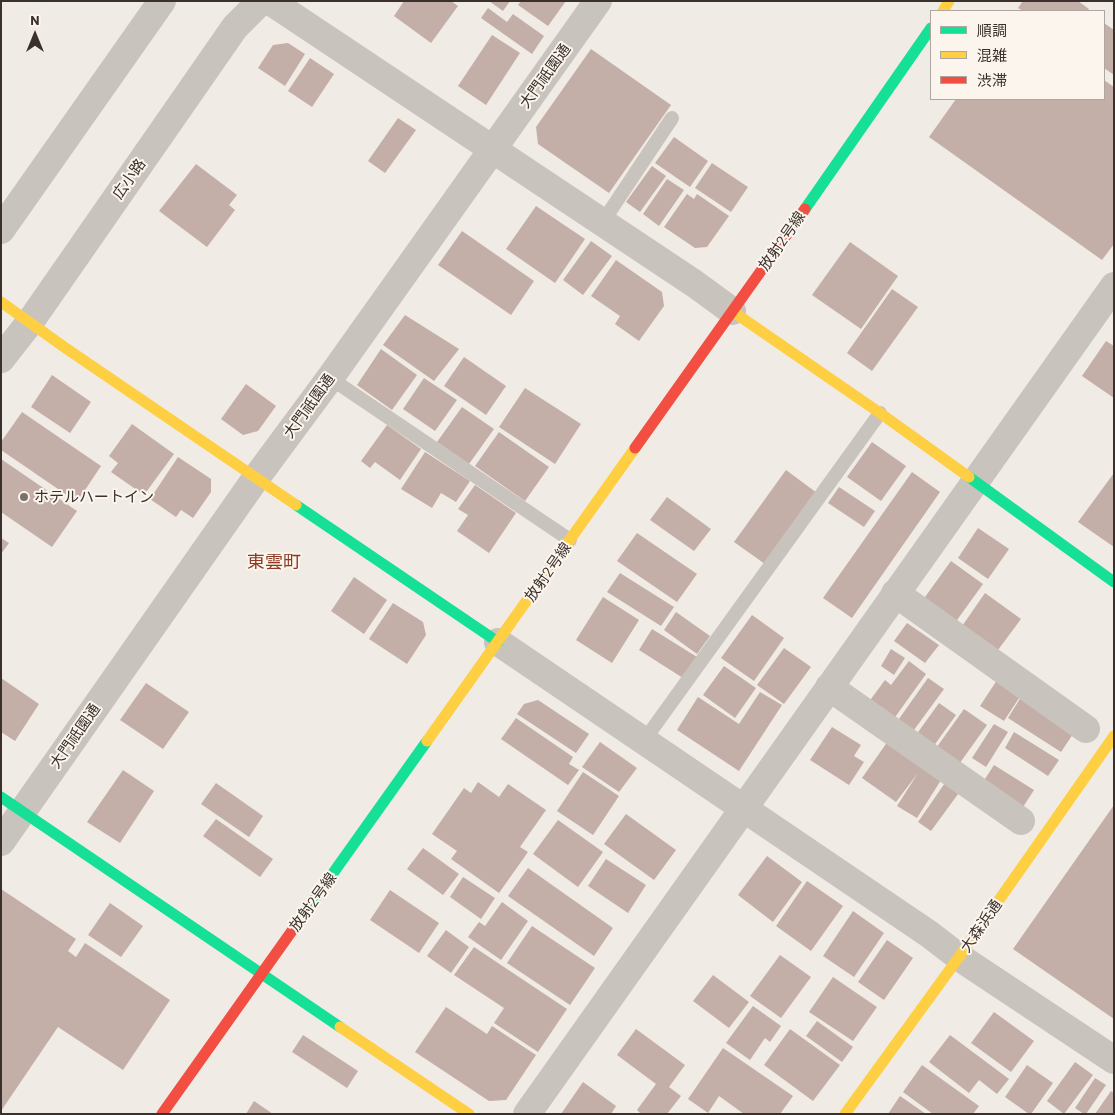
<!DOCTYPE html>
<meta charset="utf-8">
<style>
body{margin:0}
#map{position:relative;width:1115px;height:1115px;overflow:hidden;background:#f0ebe5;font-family:Barlow,"Noto Sans JP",sans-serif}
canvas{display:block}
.frame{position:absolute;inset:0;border:2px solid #3b302b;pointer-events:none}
.legend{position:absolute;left:930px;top:10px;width:175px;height:90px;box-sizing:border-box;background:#fbf5ee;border:1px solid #aea6a0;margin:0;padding:6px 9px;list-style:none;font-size:15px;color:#3b302b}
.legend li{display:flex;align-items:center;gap:10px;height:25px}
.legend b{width:25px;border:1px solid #aea6a0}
.north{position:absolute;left:10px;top:10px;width:50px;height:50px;-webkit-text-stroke:4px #fbf5ee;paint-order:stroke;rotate:0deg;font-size:14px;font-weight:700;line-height:20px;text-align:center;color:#3b302b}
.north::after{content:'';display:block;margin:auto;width:18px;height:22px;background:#3b302b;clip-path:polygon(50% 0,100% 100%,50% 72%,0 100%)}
</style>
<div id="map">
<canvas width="1115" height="1115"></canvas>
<div class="frame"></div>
<ul class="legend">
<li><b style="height:6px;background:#16e098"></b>順調</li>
<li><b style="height:6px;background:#ffcf43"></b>混雑</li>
<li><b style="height:6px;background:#f24e42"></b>渋滞</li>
</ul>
<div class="north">N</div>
</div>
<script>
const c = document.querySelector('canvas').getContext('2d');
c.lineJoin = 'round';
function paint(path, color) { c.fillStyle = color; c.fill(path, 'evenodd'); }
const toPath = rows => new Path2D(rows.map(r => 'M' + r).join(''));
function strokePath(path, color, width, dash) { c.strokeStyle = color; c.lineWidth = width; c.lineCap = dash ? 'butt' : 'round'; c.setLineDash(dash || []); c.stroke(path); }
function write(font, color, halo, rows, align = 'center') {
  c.font = font + ' Barlow,"Noto Sans JP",sans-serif'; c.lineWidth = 4; c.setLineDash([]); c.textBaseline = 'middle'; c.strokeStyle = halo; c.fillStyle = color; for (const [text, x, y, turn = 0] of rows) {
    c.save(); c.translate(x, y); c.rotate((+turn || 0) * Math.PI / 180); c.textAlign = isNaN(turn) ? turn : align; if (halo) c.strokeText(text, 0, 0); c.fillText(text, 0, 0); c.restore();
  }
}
paint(toPath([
 [404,1,451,1,458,6,431,43,394,16],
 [489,1,510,1,503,11],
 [521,1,566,1,548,26,518,5],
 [1023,1,1078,1,1089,9,1088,11,1023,11,1018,8],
 [488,8,507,22,513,14,544,36,532,54,481,18],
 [1104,23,1114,30,1114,75,1104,68],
 [492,35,520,53,486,105,458,86],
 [288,43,305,54,285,86,258,68,273,45],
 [591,49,671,105,609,193,538,144,536,127],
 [310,58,334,74,312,107,288,91],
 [1104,80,1114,87,1114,244,1102,260,929,137,956,99,1104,99],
 [398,118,416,130,385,173,368,161],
 [674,137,708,161,690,187,655,163],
 [712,163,748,187,731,212,695,188],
 [196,164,237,195,229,205,235,210,207,247,159,211],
 [652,166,666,176,640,212,626,202],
 [667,179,684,190,659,226,643,214],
 [687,194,694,199,697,194,729,216,707,247,695,248,664,227],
 [536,206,585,239,555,283,506,249],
 [462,231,534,281,511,315,438,265],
 [591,241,612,256,583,295,563,280],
 [850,242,898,276,861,329,812,295],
 [616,260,662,292,664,306,639,341,615,324,620,316,591,296],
 [892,289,918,307,872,371,847,353],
 [405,315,459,349,434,381,383,345],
 [1106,341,1114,346,1114,398,1082,376],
 [381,349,417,375,392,410,357,385],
 [464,357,506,386,486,415,444,386],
 [52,375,91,402,70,433,31,407],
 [424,378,457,400,435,431,403,409],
 [246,384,276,406,258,431,243,435,221,419],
 [525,388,581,424,555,464,499,427],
 [462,407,494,429,469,464,437,442],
 [22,412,101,466,77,502,1,450,1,442],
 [132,424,174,454,144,495,111,472,118,463,109,456],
 [387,425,421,449,400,480,375,462,370,468,361,461],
 [499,432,549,467,525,501,475,466],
 [872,442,906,466,881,501,847,477],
 [425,452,470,481,456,502,441,493,432,508,401,489],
 [178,457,211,479,211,492,193,518,181,510,176,517,150,499],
 [1,459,77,511,52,547,1,512],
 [786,470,817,493,765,564,734,542],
 [912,472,940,492,852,618,823,598],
 [1114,473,1114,547,1078,522],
 [475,485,516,513,489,553,457,531,468,515,458,509],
 [839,487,875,511,864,527,828,503],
 [667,497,711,529,694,551,650,520],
 [978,528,1009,549,988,579,958,558],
 [637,533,697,574,677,602,617,561],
 [1,538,9,543,1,554],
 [951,561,983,584,952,627,920,604],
 [620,573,674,607,661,626,607,592],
 [354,577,387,600,364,634,331,611],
 [985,593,1021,619,995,654,960,629],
 [603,597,639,620,612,663,576,640],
 [393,603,423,622,426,635,407,664,369,639],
 [676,612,710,636,697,654,664,630],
 [752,615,784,638,754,681,721,658],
 [907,623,939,645,925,663,894,641],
 [652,629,697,657,683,678,639,650],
 [784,648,811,667,784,704,757,685],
 [891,649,905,658,894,675,881,666],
 [909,661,926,674,893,720,868,703,885,680,891,685],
 [724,666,756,688,735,718,703,695],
 [999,677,1023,692,1004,721,980,706],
 [1,678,39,704,15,741,1,732],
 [928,678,944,689,911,734,896,723],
 [146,683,189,712,163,749,120,720],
 [760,692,782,705,739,771,677,730,698,697,739,724],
 [1021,697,1075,731,1061,752,1008,718],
 [538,700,589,734,576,753,517,714,524,704],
 [939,703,956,715,933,747,916,735],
 [964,709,987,725,957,767,934,751],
 [516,718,573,757,569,764,579,770,568,785,501,739],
 [994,724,1008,732,986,767,972,758],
 [832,727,861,745,854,756,864,762,849,785,810,760],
 [1014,732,1059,760,1048,776,1005,748],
 [888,741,943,777,917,818,897,806,918,773,896,802,862,778],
 [600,742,637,768,619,792,582,767],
 [994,765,1034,790,1023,807,983,782],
 [123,770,154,791,120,843,87,822],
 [583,772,619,796,593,835,557,811],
 [947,780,961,790,931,831,918,822],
 [478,782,499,797,508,784,546,810,520,847,528,852,499,893,451,859,457,851,432,834,464,788,471,793],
 [216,783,263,816,249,837,201,804],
 [1114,805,1114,1019,1013,949],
 [626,814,676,850,654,880,604,844],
 [216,819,273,859,260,877,203,836],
 [558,820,603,852,578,887,533,854],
 [423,848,459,874,443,895,407,869],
 [767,856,802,882,773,922,738,895],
 [606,859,646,885,628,913,588,886],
 [528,868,613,928,594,956,508,896],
 [463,877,495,898,481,919,450,897],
 [807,881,843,906,811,951,776,926],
 [1,889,76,939,68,951,76,957,85,943,170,1000,123,1070,58,1027,1,1111],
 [390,890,439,923,419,953,370,920],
 [502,902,528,921,501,960,468,937,479,922,485,926],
 [110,903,143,926,121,957,88,935],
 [853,911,884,933,854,977,823,956],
 [532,926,595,968,570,1005,507,963],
 [446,930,469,947,451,973,427,956],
 [887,940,913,958,884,1000,858,982],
 [474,947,567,1009,538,1052,494,1023,504,1008,454,975],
 [780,955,811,977,781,1018,750,996],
 [713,975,749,1002,729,1028,693,1001],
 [833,977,877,1007,853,1041,809,1012],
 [753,1006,781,1026,770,1042,765,1038,750,1060,726,1043],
 [446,1007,487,1034,492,1026,536,1055,506,1100,489,1101,415,1052],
 [994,1012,1034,1041,1011,1072,971,1043],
 [817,1021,853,1047,842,1062,806,1036],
 [636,1029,685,1065,669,1087,681,1096,667,1114,641,1114,637,1110,656,1084,617,1055],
 [790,1029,840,1065,813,1101,764,1065],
 [303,1035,358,1071,347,1088,292,1052],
 [950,1035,1009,1079,997,1094,979,1080,969,1093,929,1062],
 [723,1048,793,1096,780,1114,744,1114,719,1096,708,1113,688,1099],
 [1075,1062,1093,1075,1064,1114,1047,1101],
 [922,1065,979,1106,973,1114,933,1114,903,1092],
 [1027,1065,1053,1083,1031,1114,1029,1114,1005,1097],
 [1095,1078,1106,1085,1086,1114,1084,1114,1075,1108],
 [583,1082,616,1106,611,1114,561,1114],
 [1111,1091,1114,1093,1114,1114,1095,1114],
 [900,1096,926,1114,888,1114],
 [254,1101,273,1114,246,1114]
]), '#c3afa7');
strokePath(toPath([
 [602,223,672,118],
 [330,378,570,540],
 [643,742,880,413]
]), '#c9c3be', 14);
strokePath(toPath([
 [270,1,695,284,732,311],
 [1,230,162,1],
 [1,359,30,322,235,27,261,1],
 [895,593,1086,729],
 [498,642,929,934,959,957,1114,1060],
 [829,687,1021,821],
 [1,842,256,478,330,378,598,1],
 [527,1114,1114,286]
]), '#c9c3be', 28);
strokePath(toPath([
 [805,209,931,28],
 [969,477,1114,582],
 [296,505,498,642],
 [1,797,340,1027],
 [294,928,427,741]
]), '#16e098', 11);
strokePath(toPath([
 [943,11,949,1],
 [1,302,67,349,296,505],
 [732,311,880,413,969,477],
 [427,741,635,448],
 [340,1027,469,1114],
 [845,1114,959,957,1114,736]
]), '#ffcf43', 11);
strokePath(toPath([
 [635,448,805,209],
 [162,1114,294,928]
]), '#f24e42', 11);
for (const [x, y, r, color] of [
 [24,497,5,"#7a716c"]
]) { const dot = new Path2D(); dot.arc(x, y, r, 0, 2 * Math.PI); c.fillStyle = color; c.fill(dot); strokePath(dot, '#fbf5ee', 2); }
write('15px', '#3b302b', '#fbf5ee', [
 ["大門祇園通",545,76,-54],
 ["広小路",129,179,-55],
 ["放射2号線",782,241,-55],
 ["大門祇園通",309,406,-54],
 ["放射2号線",548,572,-55],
 ["大門祇園通",75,736,-55],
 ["放射2号線",313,902,-54],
 ["大森浜通",981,926,-55]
]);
write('15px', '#3b302b', '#fbf5ee', [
 ["ホテルハートイン",34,497]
], 'left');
write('18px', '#8c3b22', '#fbf5ee', [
 ["東雲町",274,562]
]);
</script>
